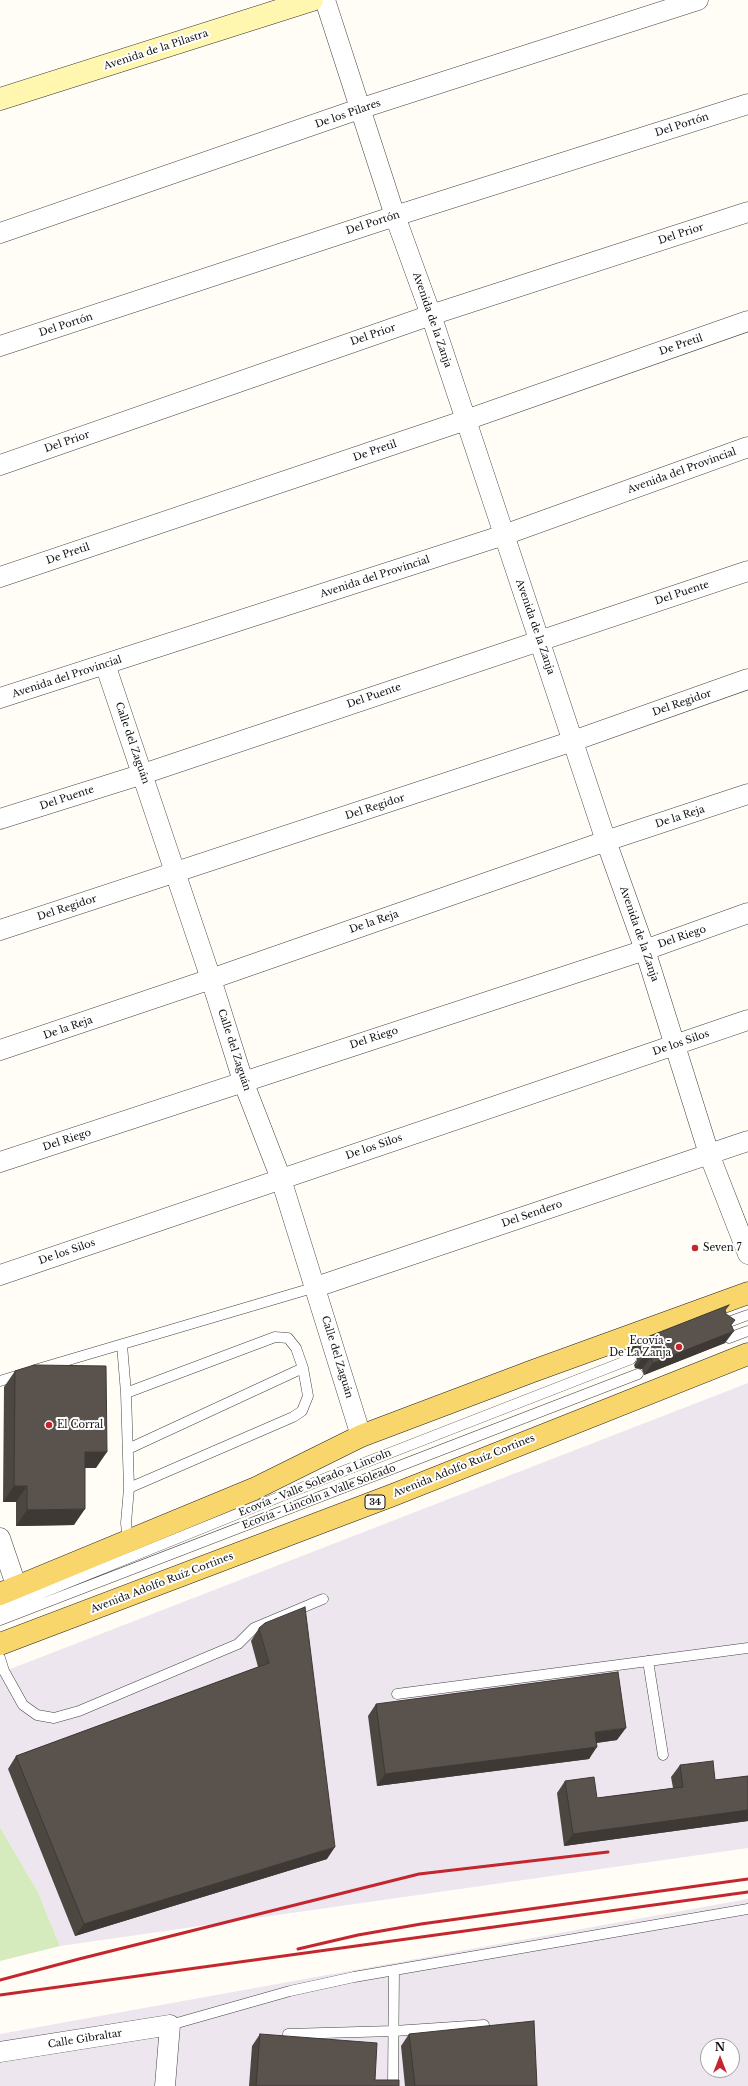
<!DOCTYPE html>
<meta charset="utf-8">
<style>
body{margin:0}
#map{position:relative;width:748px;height:2086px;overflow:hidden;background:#fffdf5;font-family:"Libre Baskerville",serif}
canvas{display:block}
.north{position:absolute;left:700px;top:2038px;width:40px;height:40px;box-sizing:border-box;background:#fff;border:1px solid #a0a0a0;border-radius:50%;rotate:0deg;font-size:11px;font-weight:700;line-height:16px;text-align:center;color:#111}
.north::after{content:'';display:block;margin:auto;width:14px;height:18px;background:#c4262e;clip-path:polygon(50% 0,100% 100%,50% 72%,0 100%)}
</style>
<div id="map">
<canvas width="748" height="2086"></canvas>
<div class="north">N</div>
</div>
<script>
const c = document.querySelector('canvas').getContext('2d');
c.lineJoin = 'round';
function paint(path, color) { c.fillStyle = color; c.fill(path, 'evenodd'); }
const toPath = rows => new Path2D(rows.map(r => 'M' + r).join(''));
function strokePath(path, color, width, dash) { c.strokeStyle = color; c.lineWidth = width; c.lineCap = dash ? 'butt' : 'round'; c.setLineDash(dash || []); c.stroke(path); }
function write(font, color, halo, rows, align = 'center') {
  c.font = font + ' "Libre Baskerville",serif'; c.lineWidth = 4; c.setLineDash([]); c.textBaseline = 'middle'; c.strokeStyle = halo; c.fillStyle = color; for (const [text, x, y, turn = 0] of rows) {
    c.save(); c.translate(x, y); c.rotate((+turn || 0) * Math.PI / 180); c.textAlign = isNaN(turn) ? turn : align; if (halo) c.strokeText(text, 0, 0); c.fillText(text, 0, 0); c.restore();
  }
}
paint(toPath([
 [748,1383,748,1848,60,1946,38,1892,0,1827,0,1673],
 [748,1899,748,2086,0,2086,0,2034],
 [708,2046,732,2046,732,2070,708,2070]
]), '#eee6ef');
paint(toPath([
 [0,1827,38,1892,60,1946,0,1961]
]), '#d5ebbd');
const lane = toPath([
 [723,1324,748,1315],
 [729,1338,748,1331],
 [122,1345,126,1393,129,1488,126,1523,128,1542],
 [38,1369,316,1287],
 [0,1381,23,1374],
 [126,1393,275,1337,288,1338,296,1348,303,1368,308,1396,302,1411,293,1417,129,1488],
 [128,1449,303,1368],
 [0,1610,341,1472,631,1359],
 [0,1620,638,1374],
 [0,1658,4,1671,23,1705,37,1715,54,1718,79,1711,238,1644,254,1628,323,1599],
 [648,1661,663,1755],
 [397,1694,748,1648],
 [170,2025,290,1991,354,1977,748,1909],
 [288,2034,394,2031,484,2025],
 [393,2086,394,1970]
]);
const street = toPath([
 [325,0,395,216,431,315,606,841,645,950,709,1154,748,1254],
 [0,233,359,109,698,0],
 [0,346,395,216,748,104],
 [0,465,431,315,748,212],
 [0,577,466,420,748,321],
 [105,664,211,979,243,1081,281,1179,361,1436],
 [0,698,504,535,748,447],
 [0,819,143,774,748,571],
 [0,930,573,741,748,679],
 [0,1050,211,979,606,841,748,794],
 [0,1162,645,950,748,913],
 [0,1275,748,1020],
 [316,1287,748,1141],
 [0,1538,17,1588],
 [0,2052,170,2025,165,2086]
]);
const secondary = toPath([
 [0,99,312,0]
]);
const primary = toPath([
 [0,1594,254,1489,361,1436,533,1371,748,1293],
 [0,1644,393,1495,748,1354]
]);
strokePath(lane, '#444', 11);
strokePath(street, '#444', 21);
strokePath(secondary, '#333', 23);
strokePath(primary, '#222', 23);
strokePath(lane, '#fff', 10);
strokePath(street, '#fff', 20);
strokePath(secondary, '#fff6b0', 22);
strokePath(primary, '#f9d66b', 22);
strokePath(toPath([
 [298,1949,358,1935,421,1924,748,1879],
 [0,1980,79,1959,419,1874,608,1852],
 [0,1995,748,1892]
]), '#c4262e', 3);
paint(toPath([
 [725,1310,726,1314,731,1325,725,1343,644,1375,642,1369,635,1368,634,1365,637,1360,637,1356,632,1353,628,1353,637,1341],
 [15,1371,96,1468,85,1468,74,1525,16,1526,16,1502,3,1502,4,1387],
 [259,1628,327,1859,75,1936,8,1769,16,1756,258,1667,251,1641],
 [376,1704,617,1740,597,1743,589,1759,377,1786,368,1716],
 [680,1765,715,1780,748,1776,748,1821,564,1846,557,1793,565,1781,597,1798,673,1788,671,1777],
 [260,2034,375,2080,399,2086,249,2086,252,2046],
 [409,2034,537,2086,405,2086,401,2046]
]), '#4d4742');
paint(toPath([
 [734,1331,725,1343,644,1375,653,1363],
 [637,1341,641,1341,632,1353,628,1353],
 [644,1356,651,1357,642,1369,635,1368],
 [85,1452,107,1452,96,1468,74,1468],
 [14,1486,27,1486,16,1502,3,1502],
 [85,1509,74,1525,16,1526,27,1510],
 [626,1728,617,1740,587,1744,595,1732],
 [597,1747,589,1759,377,1786,385,1774],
 [748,1810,748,1821,564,1846,573,1834],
 [335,1847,327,1859,75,1936,84,1924]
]), '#3f3936');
const building = toPath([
 [729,1305,725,1310,726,1314,735,1320,731,1325,734,1331,653,1363,651,1357,644,1356,642,1353,646,1348,645,1344,641,1341,637,1341,729,1305],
 [34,1365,106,1366,107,1452,85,1452,85,1509,27,1510,27,1486,14,1486,15,1371,34,1365],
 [305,1607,335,1847,84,1924,16,1756,269,1663,259,1628,265,1623,305,1607],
 [618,1672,626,1728,595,1732,597,1747,385,1774,376,1704,618,1672],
 [713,1761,715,1780,748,1776,748,1810,573,1834,565,1781,594,1777,597,1798,683,1787,680,1765,713,1761],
 [534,2021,537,2086,415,2086,409,2034,534,2021],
 [260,2034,377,2043,375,2080,399,2080,399,2086,256,2086,260,2034]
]);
paint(building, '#5a524d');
strokePath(building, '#3f3936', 1);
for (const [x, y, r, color] of [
 [695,1248,4,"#c4262e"],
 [679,1347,4,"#c4262e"],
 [49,1425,4,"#c4262e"]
]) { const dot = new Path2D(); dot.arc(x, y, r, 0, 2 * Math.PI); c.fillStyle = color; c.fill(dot); strokePath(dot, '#fff', 1.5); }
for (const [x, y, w] of [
 [375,1502,20]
]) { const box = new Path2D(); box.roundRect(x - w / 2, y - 7, w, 14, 3); c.fillStyle = '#fff'; c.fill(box); strokePath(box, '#111', 1); }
write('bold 9px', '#111', null, [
 ["34",375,1502]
]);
write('10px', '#111', '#fff', [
 ["Avenida de la Pilastra",156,50,-18],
 ["De los Pilares",348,114,-19],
 ["Del Portón",682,125,-18],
 ["Del Portón",373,223,-18],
 ["Del Prior",681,234,-18],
 ["Avenida de la Zanja",432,320,71],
 ["Del Portón",66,325,-18],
 ["Del Prior",373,335,-19],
 ["De Pretil",681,345,-19],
 ["Del Prior",67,442,-19],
 ["De Pretil",375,451,-19],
 ["Avenida del Provincial",682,471,-20],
 ["De Pretil",68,554,-19],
 ["Avenida del Provincial",375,577,-18],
 ["Del Puente",682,593,-18],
 ["Avenida de la Zanja",535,627,71],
 ["Avenida del Provincial",67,677,-18],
 ["Del Puente",374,696,-19],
 ["Del Regidor",682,703,-19],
 ["Calle del Zaguán",132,743,71],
 ["Del Puente",67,798,-18],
 ["Del Regidor",375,807,-18],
 ["De la Reja",680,817,-18],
 ["Del Regidor",67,908,-18],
 ["De la Reja",374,922,-19],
 ["Avenida de la Zanja",639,934,71],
 ["Del Riego",682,937,-19],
 ["De la Reja",68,1028,-19],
 ["Del Riego",374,1038,-18],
 ["De los Silos",681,1043,-19],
 ["Calle del Zaguán",234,1050,72],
 ["Del Riego",67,1140,-18],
 ["De los Silos",374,1147,-19],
 ["Del Sendero",532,1214,-19],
 ["De los Silos",67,1252,-19],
 ["Calle del Zaguán",337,1357,73],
 ["Avenida Adolfo Ruíz Cortines",464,1466,-22],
 ["Ecovía - Valle Soleado a Lincoln",315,1483,-22],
 ["Ecovía - Lincoln a Valle Soleado",319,1497,-21],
 ["Avenida Adolfo Ruíz Cortines",162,1583,-21],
 ["Calle Gibraltar",85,2039,-9]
]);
write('10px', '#111', '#fff', [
 ["Seven 7",703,1248],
 ["Ecovía -",671,1341,"right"],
 ["De La Zanja",671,1353,"right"],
 ["El Corral",57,1425]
], 'left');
</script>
